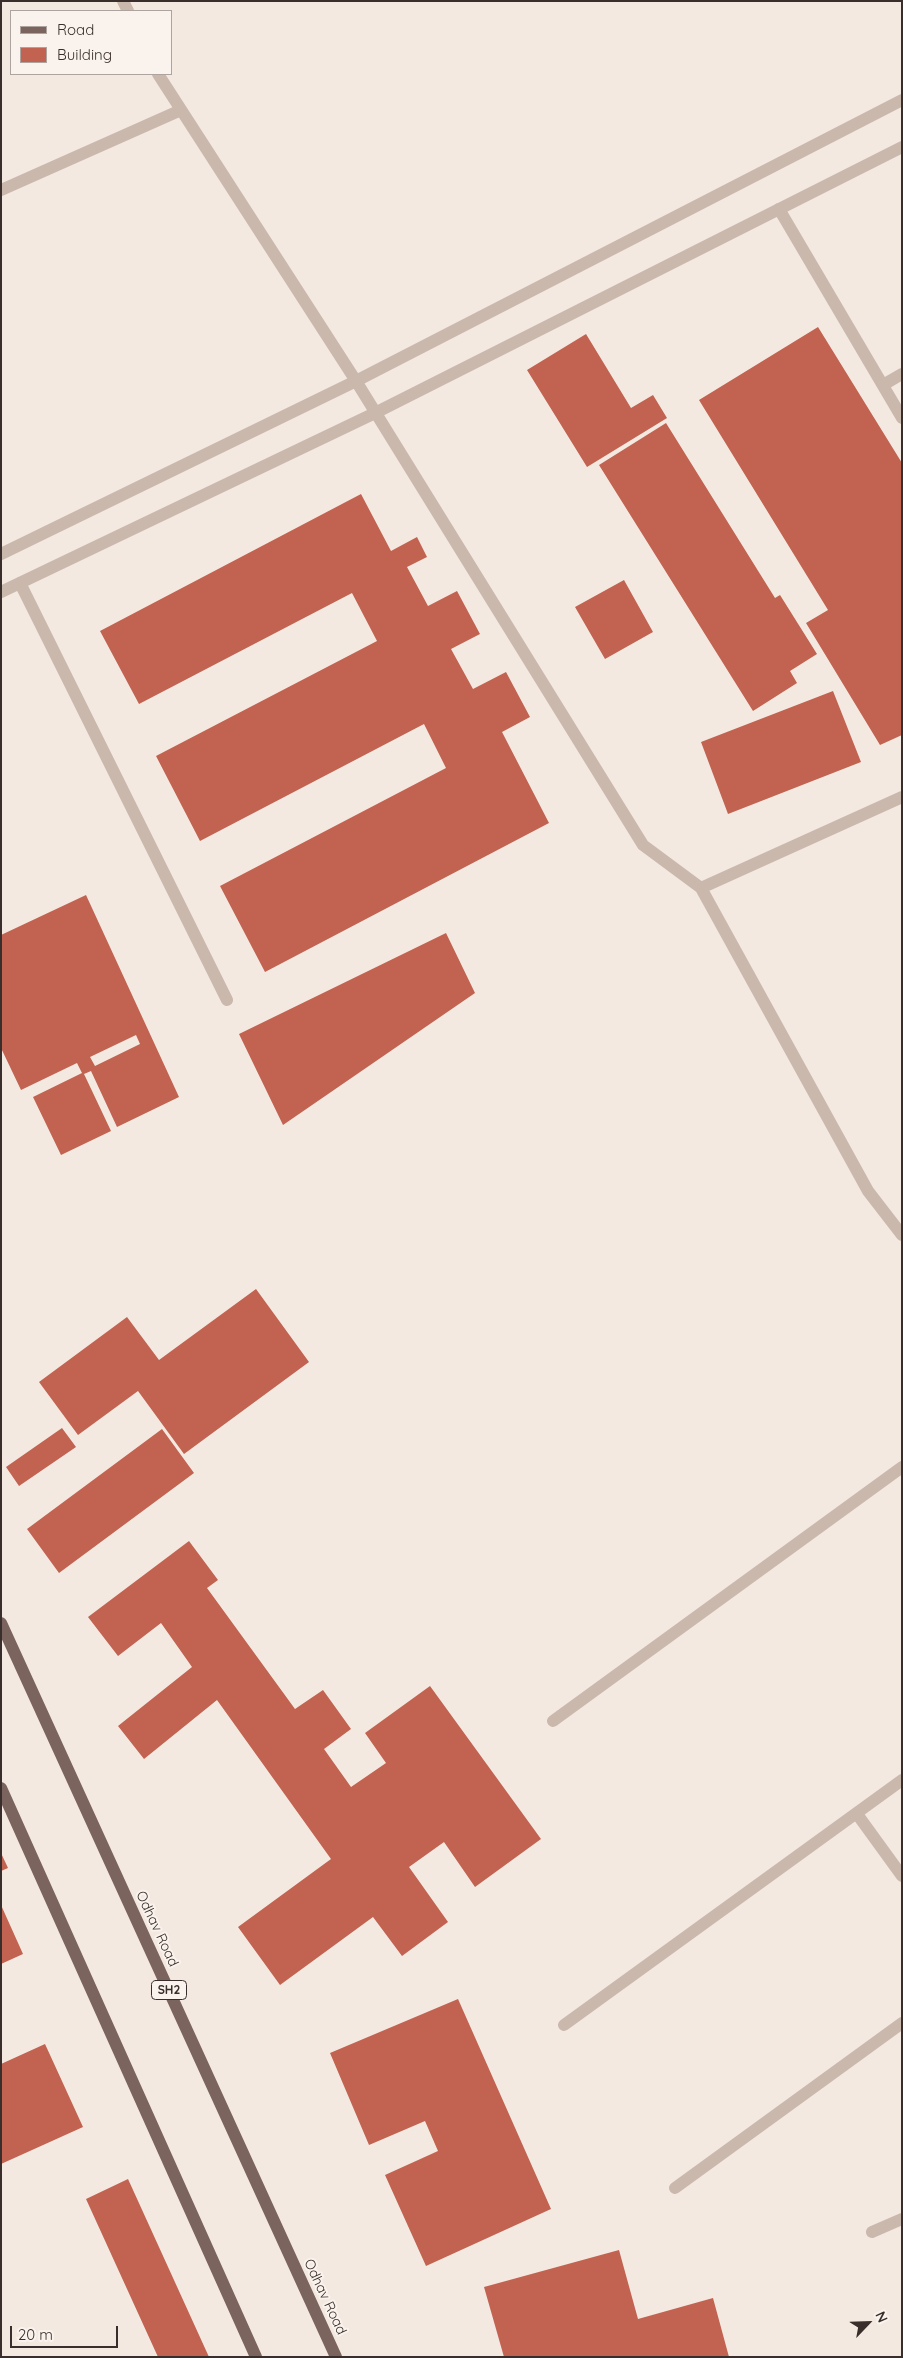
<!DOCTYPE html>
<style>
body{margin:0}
#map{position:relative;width:903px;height:2358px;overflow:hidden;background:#f3e9e1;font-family:Quicksand,sans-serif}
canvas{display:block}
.frame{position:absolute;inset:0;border:2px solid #392e2b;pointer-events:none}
.legend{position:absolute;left:10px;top:10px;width:162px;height:65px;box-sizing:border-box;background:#faf3ed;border:1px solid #ada49f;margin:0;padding:6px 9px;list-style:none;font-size:15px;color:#392e2b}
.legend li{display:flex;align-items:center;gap:10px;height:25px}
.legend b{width:25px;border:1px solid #ada49f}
.north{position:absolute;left:843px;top:2298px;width:50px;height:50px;-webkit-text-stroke:4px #faf3ed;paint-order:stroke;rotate:66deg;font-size:14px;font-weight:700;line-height:20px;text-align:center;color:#392e2b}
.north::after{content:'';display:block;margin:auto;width:18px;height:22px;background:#392e2b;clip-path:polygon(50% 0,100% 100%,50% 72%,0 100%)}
.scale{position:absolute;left:10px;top:2326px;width:108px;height:22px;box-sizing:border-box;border:2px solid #392e2b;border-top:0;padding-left:6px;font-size:15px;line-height:18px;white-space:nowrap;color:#392e2b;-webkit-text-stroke:4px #faf3ed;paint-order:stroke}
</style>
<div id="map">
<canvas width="903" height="2358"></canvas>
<div class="frame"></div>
<ul class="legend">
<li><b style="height:6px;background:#7b645d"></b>Road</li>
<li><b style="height:14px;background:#c26250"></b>Building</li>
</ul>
<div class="north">N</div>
<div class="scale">20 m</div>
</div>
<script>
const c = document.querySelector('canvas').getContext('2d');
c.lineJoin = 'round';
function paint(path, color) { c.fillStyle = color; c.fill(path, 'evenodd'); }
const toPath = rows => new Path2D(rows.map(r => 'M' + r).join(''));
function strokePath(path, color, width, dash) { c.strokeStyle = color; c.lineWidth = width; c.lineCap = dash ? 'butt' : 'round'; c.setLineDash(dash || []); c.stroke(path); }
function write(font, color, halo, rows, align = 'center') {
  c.font = font + ' Quicksand,sans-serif'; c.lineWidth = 4; c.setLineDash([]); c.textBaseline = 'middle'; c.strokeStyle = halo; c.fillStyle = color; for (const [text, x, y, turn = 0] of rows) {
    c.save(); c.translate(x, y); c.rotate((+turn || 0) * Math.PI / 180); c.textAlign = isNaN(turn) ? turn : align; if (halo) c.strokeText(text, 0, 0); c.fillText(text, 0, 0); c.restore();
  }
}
paint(toPath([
 [818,327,902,463,902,735,880,745,806,623,828,610,699,400],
 [586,334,631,408,653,395,667,418,587,467,527,370],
 [666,423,775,598,780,595,817,654,790,671,797,683,753,711,599,465],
 [361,494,391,551,417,537,427,557,407,567,428,606,457,591,480,634,451,649,473,689,506,672,530,717,502,732,549,823,265,972,220,886,446,768,424,724,200,841,156,756,377,641,352,593,139,704,100,631],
 [624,580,653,632,605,659,575,607],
 [833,691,861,762,728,814,701,742],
 [86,895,179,1097,117,1127,91,1071,84,1074,111,1131,61,1155,33,1097,82,1073,77,1063,21,1090,1,1048,1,935],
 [136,1035,140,1044,95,1066,90,1057],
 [446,933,475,993,283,1125,239,1034],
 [256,1289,309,1362,184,1454,138,1391,78,1435,39,1382,127,1317,159,1360],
 [62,1428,76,1447,19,1486,6,1467],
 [162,1429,194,1473,59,1573,27,1529],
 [189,1541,218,1580,207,1588,295,1709,323,1690,351,1729,324,1749,351,1787,386,1763,365,1733,430,1686,541,1839,475,1887,444,1842,409,1867,448,1922,402,1956,373,1917,280,1985,238,1927,331,1859,217,1700,144,1759,118,1726,192,1667,161,1623,118,1656,88,1617],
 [1,1853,8,1868,1,1871],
 [1,1905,23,1954,1,1964],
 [458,1999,551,2209,426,2266,385,2175,438,2151,425,2121,369,2145,330,2053],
 [45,2044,83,2127,1,2164,1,2064],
 [128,2179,209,2357,158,2357,86,2199],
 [619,2250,638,2319,713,2298,729,2357,504,2357,484,2287]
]), '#c26250');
strokePath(toPath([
 [779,209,902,418],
 [883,385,902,374],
 [20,583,227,1000],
 [553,1721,902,1467],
 [857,1814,902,1876],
 [564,2025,902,1780],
 [675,2188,902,2023],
 [872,2232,902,2219]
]), '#cbb8ad', 12);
strokePath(toPath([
 [123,1,128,11],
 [158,74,356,381,643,845,701,888,868,1191,902,1235],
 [1,190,181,110],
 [701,888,902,797]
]), '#cbb8ad', 12);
strokePath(toPath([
 [1,554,356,381,902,100],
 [1,592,375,413,902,147]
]), '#cbb8ad', 12);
strokePath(toPath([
 [1,1623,336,2357],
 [1,1788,256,2357]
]), '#7b645d', 12);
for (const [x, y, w] of [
 [169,1990,35]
]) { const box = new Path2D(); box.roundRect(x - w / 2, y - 9.5, w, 19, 4); c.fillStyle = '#faf3ed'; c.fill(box); strokePath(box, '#392e2b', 1); }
write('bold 12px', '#392e2b', null, [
 ["SH2",169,1990]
]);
write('14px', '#392e2b', '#faf3ed', [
 ["Odhav Road",157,1929,65],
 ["Odhav Road",325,2297,65]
]);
</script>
